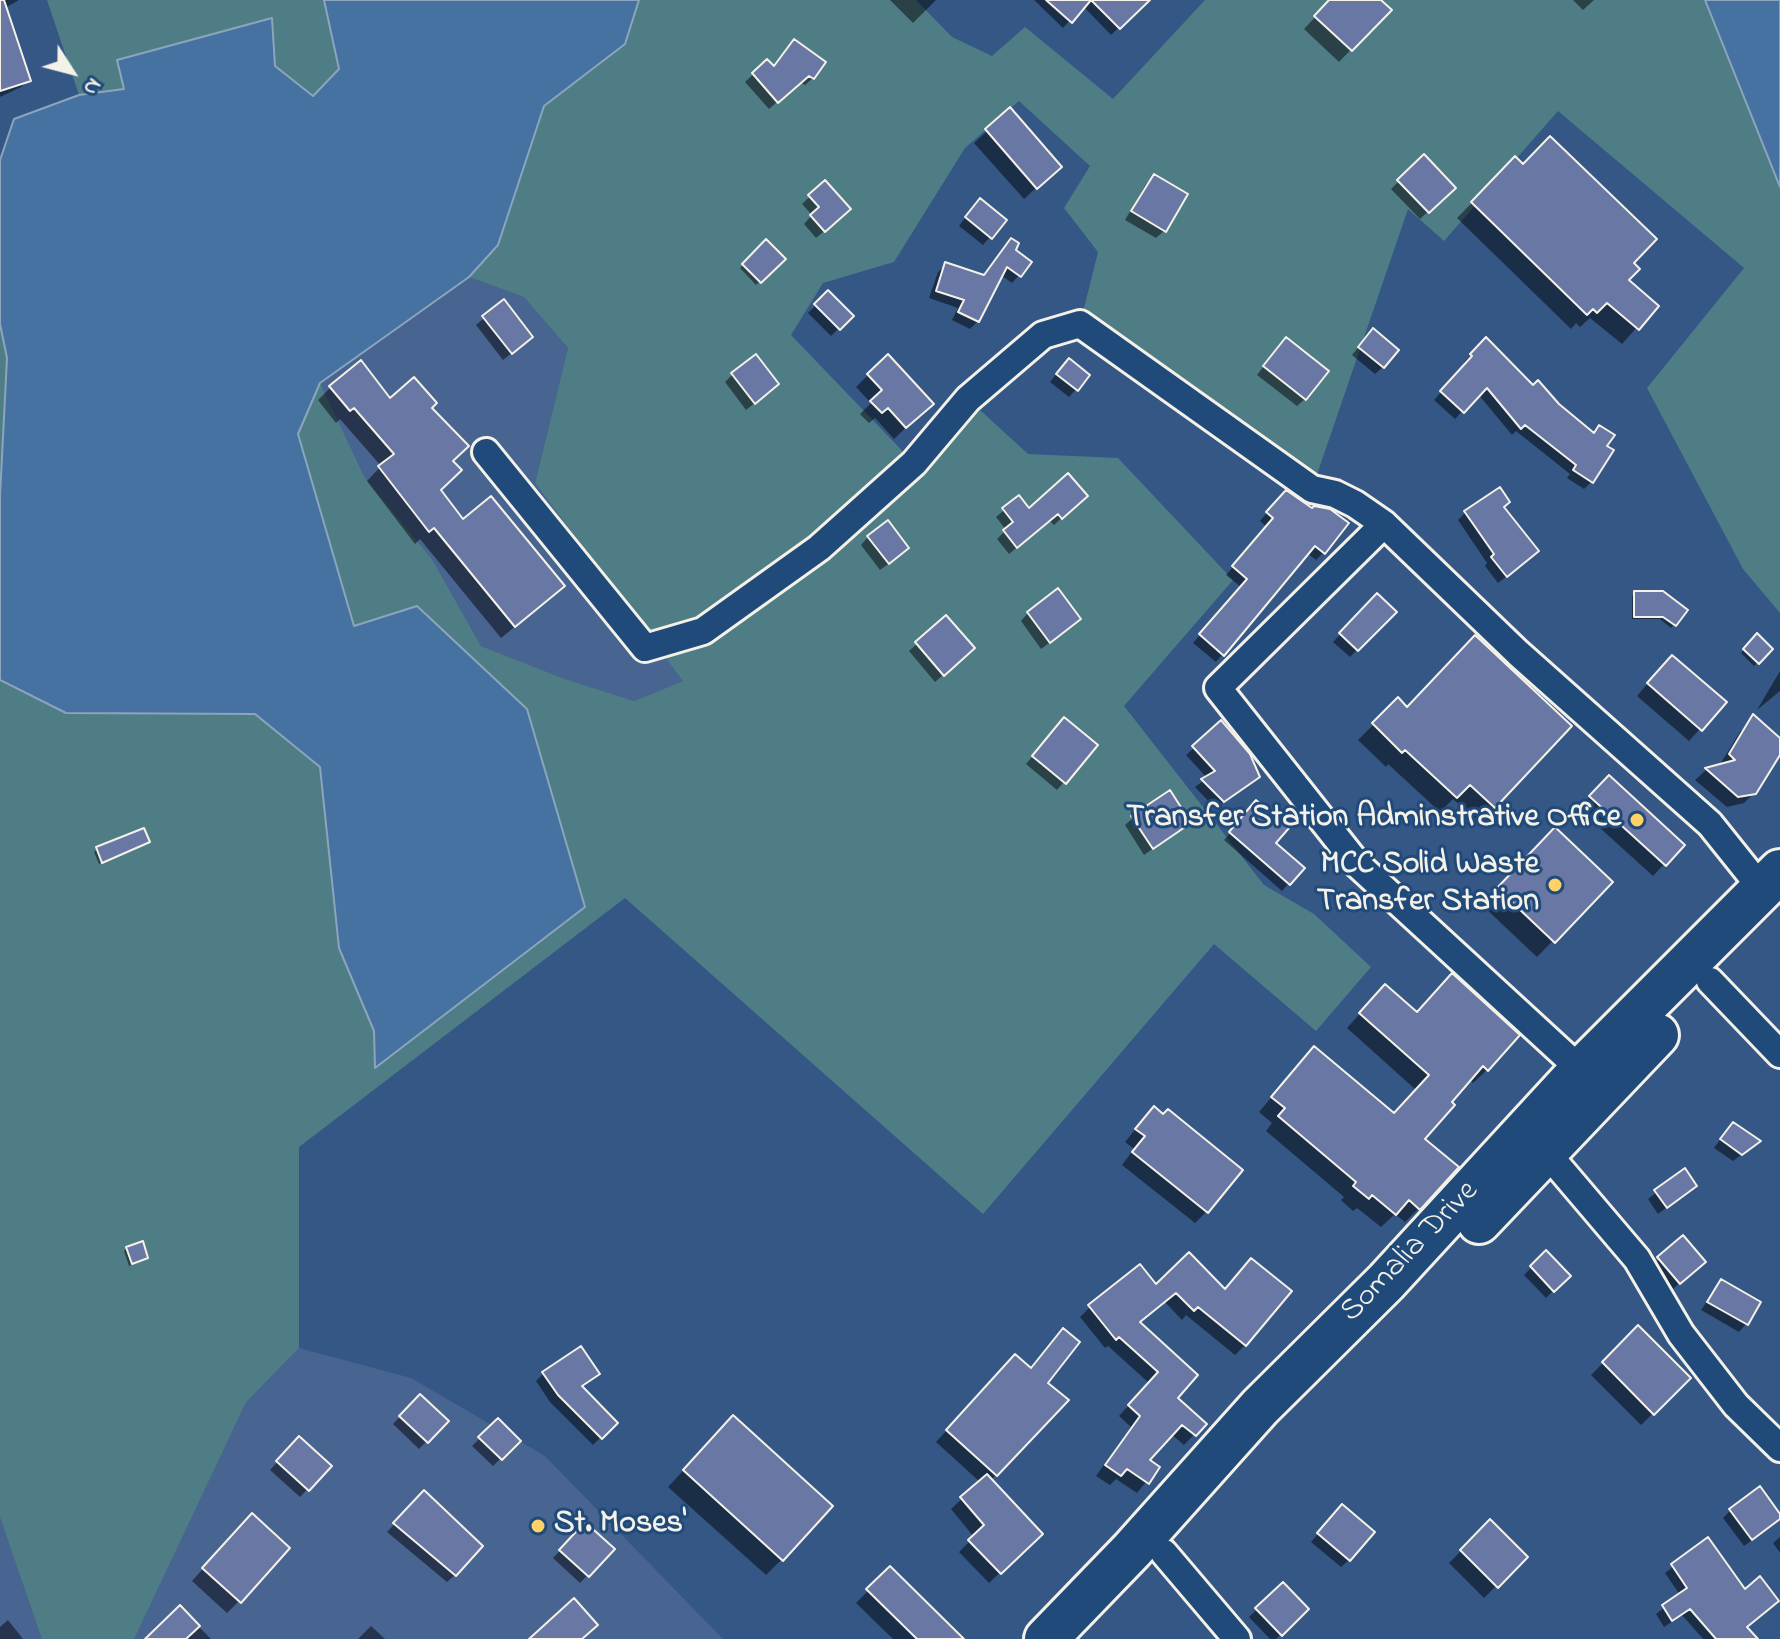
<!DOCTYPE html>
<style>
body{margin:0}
#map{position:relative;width:1780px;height:1639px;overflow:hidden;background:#345786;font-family:"Indie Flower",sans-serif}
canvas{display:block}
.north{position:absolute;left:32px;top:32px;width:80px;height:80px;-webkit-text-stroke:6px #1f4a7a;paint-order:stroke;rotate:126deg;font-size:22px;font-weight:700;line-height:32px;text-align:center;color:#f4f1e8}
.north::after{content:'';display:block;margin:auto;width:28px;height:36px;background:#f4f1e8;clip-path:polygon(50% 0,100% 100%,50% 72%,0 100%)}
</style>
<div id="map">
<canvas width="1780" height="1639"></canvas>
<div class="north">N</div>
</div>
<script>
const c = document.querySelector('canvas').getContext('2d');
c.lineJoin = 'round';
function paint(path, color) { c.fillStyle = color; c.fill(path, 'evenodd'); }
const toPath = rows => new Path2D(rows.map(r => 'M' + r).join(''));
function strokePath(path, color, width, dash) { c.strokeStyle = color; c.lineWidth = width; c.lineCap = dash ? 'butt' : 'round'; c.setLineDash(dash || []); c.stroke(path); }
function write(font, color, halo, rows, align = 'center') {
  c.font = font + ' "Indie Flower",sans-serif'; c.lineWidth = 6; c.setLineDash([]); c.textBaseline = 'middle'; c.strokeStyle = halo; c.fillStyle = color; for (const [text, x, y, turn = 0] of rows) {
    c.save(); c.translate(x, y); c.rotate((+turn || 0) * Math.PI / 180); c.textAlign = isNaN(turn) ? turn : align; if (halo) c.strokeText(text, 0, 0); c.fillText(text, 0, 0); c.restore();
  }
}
paint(toPath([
 [469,277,524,297,568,348,535,483,684,681,634,701,565,679,481,646,432,559,365,478,320,383],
 [0,1256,246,1401,299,1348,411,1378,545,1456,723,1639,0,1639]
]), '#486491');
paint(toPath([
 [47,0,324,0,339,69,313,97,275,66,272,19,117,60,124,89,79,95],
 [639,0,916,0,952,37,992,56,1025,27,1113,99,1205,0,1705,0,1780,187,1780,613,1743,569,1647,388,1744,268,1558,111,1444,241,1408,209,1312,489,1080,324,1098,252,1064,208,1090,166,1019,101,965,148,894,262,823,283,791,335,914,463,968,399,1028,454,1118,458,1233,580,1124,706,1264,885,1314,914,1371,967,1316,1031,1214,944,983,1214,625,898,299,1147,299,1348,246,1402,134,1639,42,1639,0,1517,0,680,66,713,255,714,320,767,339,948,374,1031,585,907,354,627,298,434,320,383,365,478,432,559,481,646,565,679,634,701,683,681,535,483,568,348,524,297,469,277,498,245,544,106,625,44],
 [0,324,7,358,0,496]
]), '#4f7d86');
const water = toPath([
 [324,0,639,0,625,44,544,106,498,245,469,277,320,383,298,434,354,626,417,606,527,709,585,907,375,1068,374,1031,339,948,320,767,255,714,66,713,0,680,0,496,7,358,0,324,0,160,14,119,79,95,124,89,117,60,272,18,275,66,313,96,339,69,324,0],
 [1705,0,1780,0,1780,187,1705,0]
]);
paint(water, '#4672a1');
strokePath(water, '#8ca5bd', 2);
paint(toPath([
 [0,0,19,0,3,9,16,35,14,37,29,80,21,87,0,97],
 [890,0,936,0,913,23],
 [1034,0,1135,0,1141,6,1111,35,1083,6,1063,28],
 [1331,0,1378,0,1389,10,1339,62,1304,29],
 [1573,0,1594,0,1583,10],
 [794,41,813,78,805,85,800,82,769,109,745,82,767,61,773,68],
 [1010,110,1047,178,1024,199,974,143],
 [1424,157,1453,188,1420,219,1391,189],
 [1515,159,1631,263,1626,281,1656,306,1622,344,1590,318,1580,327,1576,323,1571,329,1457,218],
 [1154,176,1185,195,1164,231,1156,238,1125,220,1146,184],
 [824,183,841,217,816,238,804,224,812,215,802,204],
 [972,208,1004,221,983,245,959,226],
 [1011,240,1019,275,1012,283,1001,275,978,321,970,329,952,320,958,308,929,298,938,272,946,265,983,277],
 [766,242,783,259,756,285,740,268],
 [828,293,851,316,831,336,808,313],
 [484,318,523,344,503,360,476,325],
 [1366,338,1383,367,1375,374,1352,355],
 [1486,340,1533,387,1605,447,1591,482,1584,489,1567,478,1570,474,1516,431,1512,435,1478,394,1455,419,1434,400,1466,365,1464,362],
 [1278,347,1305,399,1297,406,1257,375],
 [1061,368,1088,376,1069,397,1050,382],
 [733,374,769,392,746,410,725,382],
 [868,375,919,415,894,439,875,418,869,423,860,414,871,403,856,387],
 [331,387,429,408,438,490,463,522,549,599,501,638,420,539,415,544,367,481,381,466,340,419,336,423,318,400],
 [1018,498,1029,510,1078,503,1054,525,1049,520,1009,554,997,539,1006,530,996,517],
 [1278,500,1324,552,1316,560,1307,553,1216,662,1193,643,1241,587,1226,575,1267,527,1260,521],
 [1502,508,1529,559,1498,583,1485,566,1487,563,1458,520,1466,512],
 [868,537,899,556,880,570,861,545],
 [1635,593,1685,610,1671,628,1660,619,1632,619,1632,596],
 [1377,596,1394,612,1350,657,1333,642],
 [1028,613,1071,626,1041,649,1021,621],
 [946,618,965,656,935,682,909,651],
 [1757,636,1771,649,1754,666,1741,653],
 [1660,669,1700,729,1689,741,1637,696],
 [1780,671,1780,691,1757,710],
 [1398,700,1407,709,1569,726,1479,822,1453,799,1440,812,1388,764,1386,767,1358,740],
 [1751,721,1780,741,1780,751,1756,791,1744,803,1727,807,1695,780,1706,770,1719,766,1740,732],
 [1057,727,1064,782,1057,790,1026,764],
 [1194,748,1258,777,1215,808,1195,787,1207,778,1186,755],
 [1597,789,1682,845,1653,876,1579,809],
 [1250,810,1274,843,1302,868,1282,891,1224,840],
 [1133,818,1189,823,1144,855,1125,825],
 [148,842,99,864,94,852,97,849],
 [1539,846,1610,882,1537,957,1483,906],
 [1438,989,1487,1070,1473,1083,1469,1079,1422,1139,1419,1208,1405,1222,1395,1214,1381,1227,1357,1208,1353,1211,1341,1200,1344,1197,1266,1131,1272,1123,1259,1112,1301,1062,1394,1115,1416,1090,1347,1028,1372,1000,1416,1014],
 [1163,1116,1206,1212,1195,1223,1122,1165,1134,1149,1125,1142,1142,1121],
 [1726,1132,1758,1142,1733,1161,1714,1148],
 [1684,1171,1695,1186,1658,1214,1648,1199],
 [127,1248,146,1258,129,1266,124,1251],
 [1546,1253,1568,1276,1546,1298,1524,1275],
 [1189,1254,1245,1345,1235,1355,1186,1315,1182,1320,1165,1302,1138,1323,1175,1398,1204,1424,1184,1445,1171,1434,1147,1460,1158,1467,1137,1493,1116,1479,1110,1485,1096,1476,1131,1427,1119,1416,1149,1383,1108,1346,1105,1348,1080,1317,1090,1307,1156,1287],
 [1659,1259,1696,1268,1672,1290,1651,1266],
 [1721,1281,1746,1324,1739,1332,1701,1310],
 [1638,1328,1689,1378,1641,1425,1591,1375],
 [1004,1368,1046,1383,1066,1401,991,1480,1041,1533,989,1583,959,1552,974,1537,951,1509,980,1482,936,1442],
 [544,1373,597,1373,580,1388,615,1423,593,1445,550,1402,536,1381],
 [420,1396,446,1421,419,1449,393,1424],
 [498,1420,518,1441,493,1466,472,1446],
 [717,1434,782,1559,766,1575,668,1487],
 [292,1446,329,1466,300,1497,270,1470],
 [424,1493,455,1575,447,1582,387,1532],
 [1731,1510,1772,1525,1744,1546,1723,1518],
 [1335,1514,1349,1560,1341,1567,1311,1542],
 [1490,1522,1525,1557,1484,1598,1449,1563],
 [585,1525,612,1550,580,1583,553,1558],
 [240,1528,239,1601,227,1613,192,1581],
 [1780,1537,1780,1553,1773,1543],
 [1708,1540,1745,1628,1744,1639,1703,1639,1682,1615,1664,1627,1656,1614,1680,1595,1665,1573],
 [890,1569,954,1639,893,1639,856,1603],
 [1283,1584,1306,1609,1276,1639,1270,1639,1249,1617],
 [180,1608,211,1639,148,1639],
 [8,1620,23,1639,0,1639,0,1627],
 [371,1626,385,1639,358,1639]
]), '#0007');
const building = toPath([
 [0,0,4,0,31,81,0,91,0,0],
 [1046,0,1150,0,1120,29,1091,0,1072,23,1046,0],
 [1329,0,1381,0,1392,10,1352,51,1314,16,1329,0],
 [794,39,826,62,814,79,809,76,778,103,752,73,767,59,774,66,794,39],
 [1010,107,1062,167,1037,189,985,129,1010,107],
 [1550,136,1657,239,1634,263,1640,269,1629,280,1659,306,1639,330,1607,303,1597,313,1593,309,1587,315,1471,202,1515,156,1523,164,1550,136],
 [1424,154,1456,188,1429,213,1397,180,1424,154],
 [1154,174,1188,194,1166,232,1131,211,1154,174],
 [825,180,851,209,825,232,810,215,819,207,808,195,825,180],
 [980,198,1007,220,992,239,965,217,980,198],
 [1011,238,1019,243,1016,250,1032,262,1021,277,1007,267,979,322,958,312,964,300,936,291,945,262,984,275,1011,238],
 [766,239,786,259,761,283,742,264,766,239],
 [828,290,854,316,840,330,814,304,828,290],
 [504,299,533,337,512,354,482,316,504,299],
 [1373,328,1399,350,1384,368,1358,347,1373,328],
 [1286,337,1329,371,1306,400,1263,366,1286,337],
 [1486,337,1533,385,1538,380,1559,404,1594,433,1599,425,1615,435,1607,446,1614,450,1593,483,1573,470,1576,465,1525,425,1521,429,1487,388,1464,413,1440,391,1472,356,1470,354,1486,337],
 [756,354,779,384,755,404,731,373,756,354],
 [888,354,934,404,906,428,888,408,882,413,870,401,882,390,867,374,888,354],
 [1069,358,1090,375,1078,391,1056,374,1069,358],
 [361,360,390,398,414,377,437,403,432,408,469,446,453,461,462,470,441,490,463,519,491,496,565,586,515,627,434,528,429,532,378,466,394,454,354,408,350,411,329,386,361,360],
 [1068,473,1088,496,1062,519,1058,514,1017,548,1003,530,1013,522,1002,508,1019,495,1029,508,1068,473],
 [1500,487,1510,502,1504,507,1539,551,1507,577,1491,557,1494,554,1464,511,1500,487],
 [1286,490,1312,508,1314,506,1330,509,1349,523,1325,554,1315,546,1224,656,1199,634,1247,579,1232,566,1273,518,1266,512,1286,490],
 [888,520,909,548,889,564,867,536,888,520],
 [1058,588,1081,619,1050,643,1027,612,1058,588],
 [1634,591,1663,591,1688,610,1676,626,1663,617,1634,617,1634,591],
 [1377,593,1397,612,1358,651,1339,633,1377,593],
 [946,615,975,648,944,676,915,642,946,615],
 [1757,633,1773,649,1759,664,1743,649,1757,633],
 [1475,635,1572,726,1495,808,1470,785,1457,798,1405,750,1402,753,1372,723,1398,697,1407,707,1475,635],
 [1672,655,1727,702,1702,731,1647,683,1672,655],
 [1753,714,1780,738,1780,755,1756,794,1738,797,1705,768,1735,760,1729,754,1753,714],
 [1064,717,1098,745,1066,784,1032,756,1064,717],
 [1221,720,1250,754,1260,777,1224,802,1201,779,1215,771,1192,746,1221,720],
 [1609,775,1685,845,1666,866,1589,796,1609,775],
 [1170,790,1191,823,1153,849,1131,816,1170,790],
 [1256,800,1289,828,1276,843,1305,868,1290,885,1229,832,1256,800],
 [1555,827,1613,882,1555,943,1497,888,1555,827],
 [144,828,150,842,102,863,96,847,144,828],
 [1452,973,1520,1035,1488,1071,1483,1066,1452,1102,1455,1105,1425,1139,1459,1167,1420,1210,1409,1200,1396,1215,1372,1195,1369,1199,1353,1186,1356,1182,1278,1116,1285,1108,1271,1097,1314,1046,1394,1113,1429,1075,1359,1013,1385,984,1417,1012,1452,973],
 [1154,1106,1163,1114,1168,1109,1243,1170,1208,1213,1132,1152,1145,1136,1135,1129,1154,1106],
 [1733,1122,1761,1141,1742,1155,1720,1139,1733,1122],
 [1685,1168,1697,1186,1667,1208,1654,1190,1685,1168],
 [1683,1235,1706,1262,1680,1284,1657,1257,1683,1235],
 [143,1241,148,1258,132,1264,126,1247,143,1241],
 [1546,1250,1571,1276,1554,1292,1530,1266,1546,1250],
 [1189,1252,1225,1289,1251,1258,1292,1291,1246,1346,1198,1307,1194,1311,1176,1293,1140,1322,1198,1375,1178,1398,1207,1424,1196,1436,1182,1425,1150,1460,1160,1467,1149,1484,1127,1469,1121,1476,1105,1465,1140,1416,1128,1405,1158,1372,1119,1337,1116,1340,1088,1305,1140,1264,1156,1284,1189,1252],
 [1721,1279,1761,1302,1748,1325,1707,1302,1721,1279],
 [1638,1325,1691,1378,1654,1415,1602,1362,1638,1325],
 [1063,1328,1080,1342,1048,1383,1069,1400,997,1476,946,1430,1015,1354,1031,1368,1063,1328],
 [581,1346,600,1374,582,1386,618,1423,602,1439,558,1395,542,1372,581,1346],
 [420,1394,449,1421,428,1443,399,1416,420,1394],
 [733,1415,833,1506,783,1561,683,1470,733,1415],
 [498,1418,521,1441,502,1460,478,1437,498,1418],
 [299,1436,332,1466,309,1491,276,1461,299,1436],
 [987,1474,1043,1534,1001,1574,968,1540,984,1525,960,1497,987,1474],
 [1760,1486,1780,1514,1780,1519,1752,1540,1729,1509,1760,1486],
 [424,1490,483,1546,456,1576,393,1523,424,1490],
 [1342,1504,1375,1532,1350,1561,1317,1533,1342,1504],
 [252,1513,290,1548,241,1603,202,1568,252,1513],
 [1490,1519,1528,1557,1498,1588,1460,1550,1490,1519],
 [585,1522,615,1549,589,1577,559,1550,585,1522],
 [1708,1537,1745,1589,1760,1576,1779,1601,1747,1627,1758,1639,1716,1639,1690,1609,1672,1621,1662,1605,1687,1588,1671,1564,1708,1537],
 [890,1566,964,1639,917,1639,866,1589,890,1566],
 [1283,1582,1309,1609,1282,1636,1255,1608,1283,1582],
 [574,1598,598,1625,582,1639,529,1639,574,1598],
 [180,1605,200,1626,186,1639,145,1639,180,1605]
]);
paint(building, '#6877a4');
strokePath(building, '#f4f1e8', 2);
const minor = toPath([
 [486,452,645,648,703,631,819,548,914,463,968,399,1043,335,1080,324,1312,489,1335,494,1355,504,1384,524,1518,653,1710,824,1762,889],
 [1384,524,1218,688,1358,865,1581,1070],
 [1710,981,1780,1054],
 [1546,1152,1637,1259,1681,1334,1736,1405,1780,1448],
 [1164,1553,1237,1639]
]);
const primary = toPath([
 [1479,1222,1657,1035],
 [1046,1639,1132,1550,1260,1407,1386,1282,1581,1070,1780,871]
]);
strokePath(minor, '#f4f1e8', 32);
strokePath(primary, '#f4f1e8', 48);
strokePath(minor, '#1f4a7a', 26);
strokePath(primary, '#1f4a7a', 42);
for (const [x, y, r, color] of [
 [1637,820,8,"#ffd166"],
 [1555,885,8,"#ffd166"],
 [538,1526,8,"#ffd166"]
]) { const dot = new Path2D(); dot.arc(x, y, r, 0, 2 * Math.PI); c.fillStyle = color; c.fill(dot); strokePath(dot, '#1f4a7a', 3); }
write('bold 32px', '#f4f1e8', '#1f4a7a', [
 ["Transfer Station Adminstrative Office",1621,820],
 ["MCC Solid Waste",1539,867],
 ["Transfer Station",1539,904],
 ["St. Moses'",554,1526,"left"]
], 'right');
write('32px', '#f4f1e8', '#1f4a7a', [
 ["Somalia Drive",1411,1253,-46]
]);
</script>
